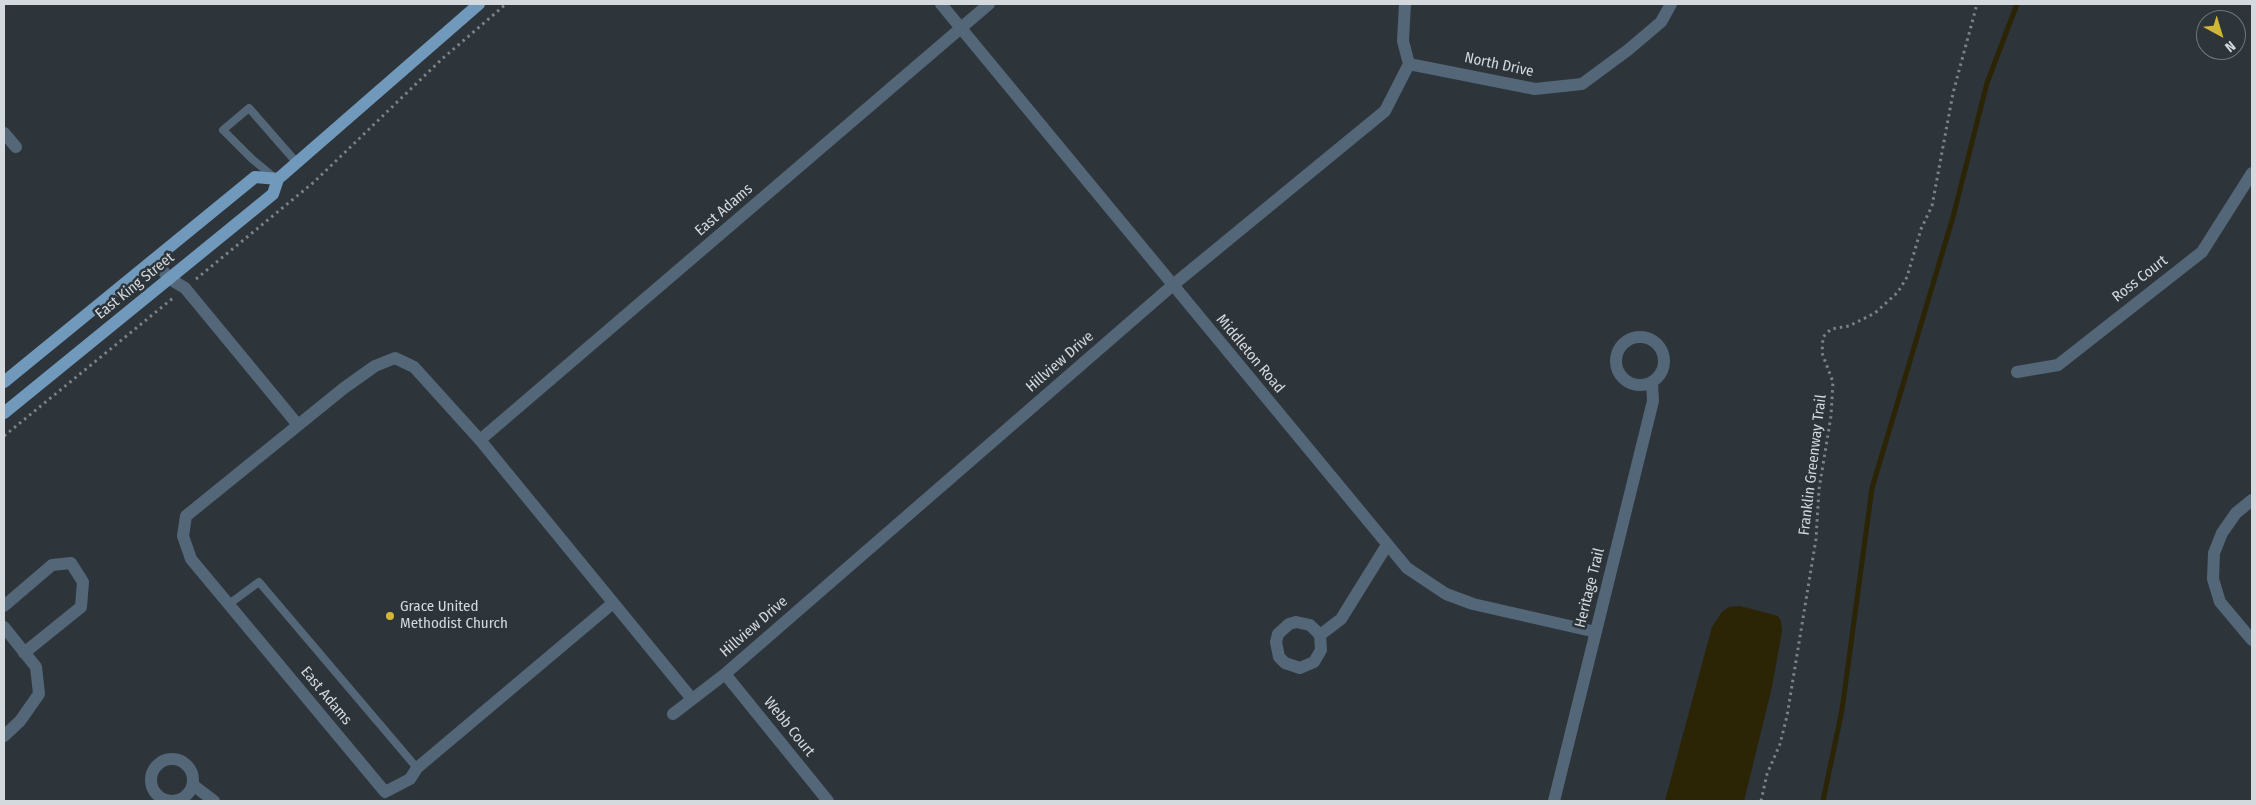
<!DOCTYPE html>
<style>
body{margin:0}
#map{position:relative;width:2256px;height:805px;overflow:hidden;background:#2d343a;font-family:"Fira Sans Condensed",sans-serif}
canvas{display:block}
.frame{position:absolute;inset:0;border:5px solid #d4d9dd;pointer-events:none}
.north{position:absolute;left:2196px;top:10px;width:50px;height:50px;box-sizing:border-box;background:#2d343a;border:1px solid #70767b;border-radius:50%;rotate:141deg;font-size:14px;font-weight:700;line-height:20px;text-align:center;color:#d4d9dd}
.north::after{content:'';display:block;margin:auto;width:18px;height:22px;background:#d1b736;clip-path:polygon(50% 0,100% 100%,50% 72%,0 100%)}
</style>
<div id="map">
<canvas width="2256" height="805"></canvas>
<div class="frame"></div>
<div class="north">N</div>
</div>
<script>
const c = document.querySelector('canvas').getContext('2d');
c.lineJoin = 'round';
function paint(path, color) { c.fillStyle = color; c.fill(path, 'evenodd'); }
const toPath = rows => new Path2D(rows.map(r => 'M' + r).join(''));
function strokePath(path, color, width, dash) { c.strokeStyle = color; c.lineWidth = width; c.lineCap = dash ? 'butt' : 'round'; c.setLineDash(dash || []); c.stroke(path); }
function write(font, color, halo, rows, align = 'center') {
  c.font = font + ' "Fira Sans Condensed",sans-serif'; c.lineWidth = 5; c.setLineDash([]); c.textBaseline = 'middle'; c.strokeStyle = halo; c.fillStyle = color; for (const [text, x, y, turn = 0] of rows) {
    c.save(); c.translate(x, y); c.rotate((+turn || 0) * Math.PI / 180); c.textAlign = isNaN(turn) ? turn : align; if (halo) c.strokeText(text, 0, 0); c.fillText(text, 0, 0); c.restore();
  }
}
paint(toPath([
 [1740,606,1778,616,1781,621,1782,631,1772,687,1744,801,1665,801,1712,627,1722,612,1729,607]
]), '#2b2405');
strokePath(toPath([
 [1823,801,1842,710,1872,488,1953,217,1987,83,2017,4]
]), '#2b2405', 5);
strokePath(toPath([
 [196,279,314,182,442,59,506,4],
 [4,436,173,298],
 [1761,801,1767,774,1780,744,1787,716,1816,539,1819,489,1831,416,1833,382,1822,353,1823,337,1831,329,1849,326,1875,313,1898,292,1907,277,1921,229,1932,206,1953,93,1977,4]
]), '#7c8287', 3, [2.5, 4]);
strokePath(toPath([
 [275,178,252,159,223,130,249,108,297,163],
 [229,604,259,582,417,768]
]), '#536778', 8);
strokePath(toPath([
 [941,4,1407,568,1446,594,1473,604,1596,632],
 [1409,64,1535,89,1582,84,1628,50,1661,22,1671,4],
 [4,133,16,147],
 [154,260,170,279,185,288,298,425],
 '1616 361a24 24 0 1 1 48 0a24 24 0 1 1-48 0Z',
 [2017,372,2058,365,2202,252,2252,173],
 [480,440,989,4],
 [2252,500,2236,513,2222,533,2214,553,2213,579,2220,602,2252,640],
 [613,603,417,768,410,779,385,792,191,559,183,536,186,516,344,388,375,366,395,358,414,367,480,440,692,699],
 [4,606,52,565,71,563,83,582,81,607,24,653],
 [4,627,36,667,39,694,20,721,4,736],
 [1320,635,1310,625,1296,622,1289,624,1278,634,1276,642,1279,657,1285,663,1300,668,1314,662,1321,650,1320,635,1341,619,1387,545],
 [725,674,828,801],
 [673,714,725,674,1173,285,1385,111,1409,64,1403,41,1405,4],
 '151 780a21 21 0 1 1 42 0a21 21 0 1 1-42 0Z',
 [193,785,214,801],
 [1554,801,1653,401,1652,382]
]), '#536778', 12);
strokePath(toPath([
 [4,382,255,177,278,179],
 [4,413,273,194,278,179,479,4]
]), '#7199bc', 12);
for (const [x, y, r, color] of [
 [390,616,5,"#d1b736"]
]) { const dot = new Path2D(); dot.arc(x, y, r, 0, 2 * Math.PI); c.fillStyle = color; c.fill(dot); strokePath(dot, '#2d343a', 2); }
write('15px', '#d4d9dd', '#2d343a', [
 ["North Drive",1499,65,12],
 ["East Adams",724,210,-41],
 ["Ross Court",2140,279,-38],
 ["East King Street",135,286,-39],
 ["Middleton Road",1250,354,50],
 ["Hillview Drive",1060,362,-41],
 ["Franklin Greenway Trail",1813,465,-83],
 ["Heritage Trail",1590,588,-76],
 ["Hillview Drive",754,627,-41],
 ["East Adams",326,696,50],
 ["Webb Court",789,727,51]
]);
write('15px', '#d4d9dd', '#2d343a', [
 ["Grace United",400,607],
 ["Methodist Church",400,624]
], 'left');
</script>
